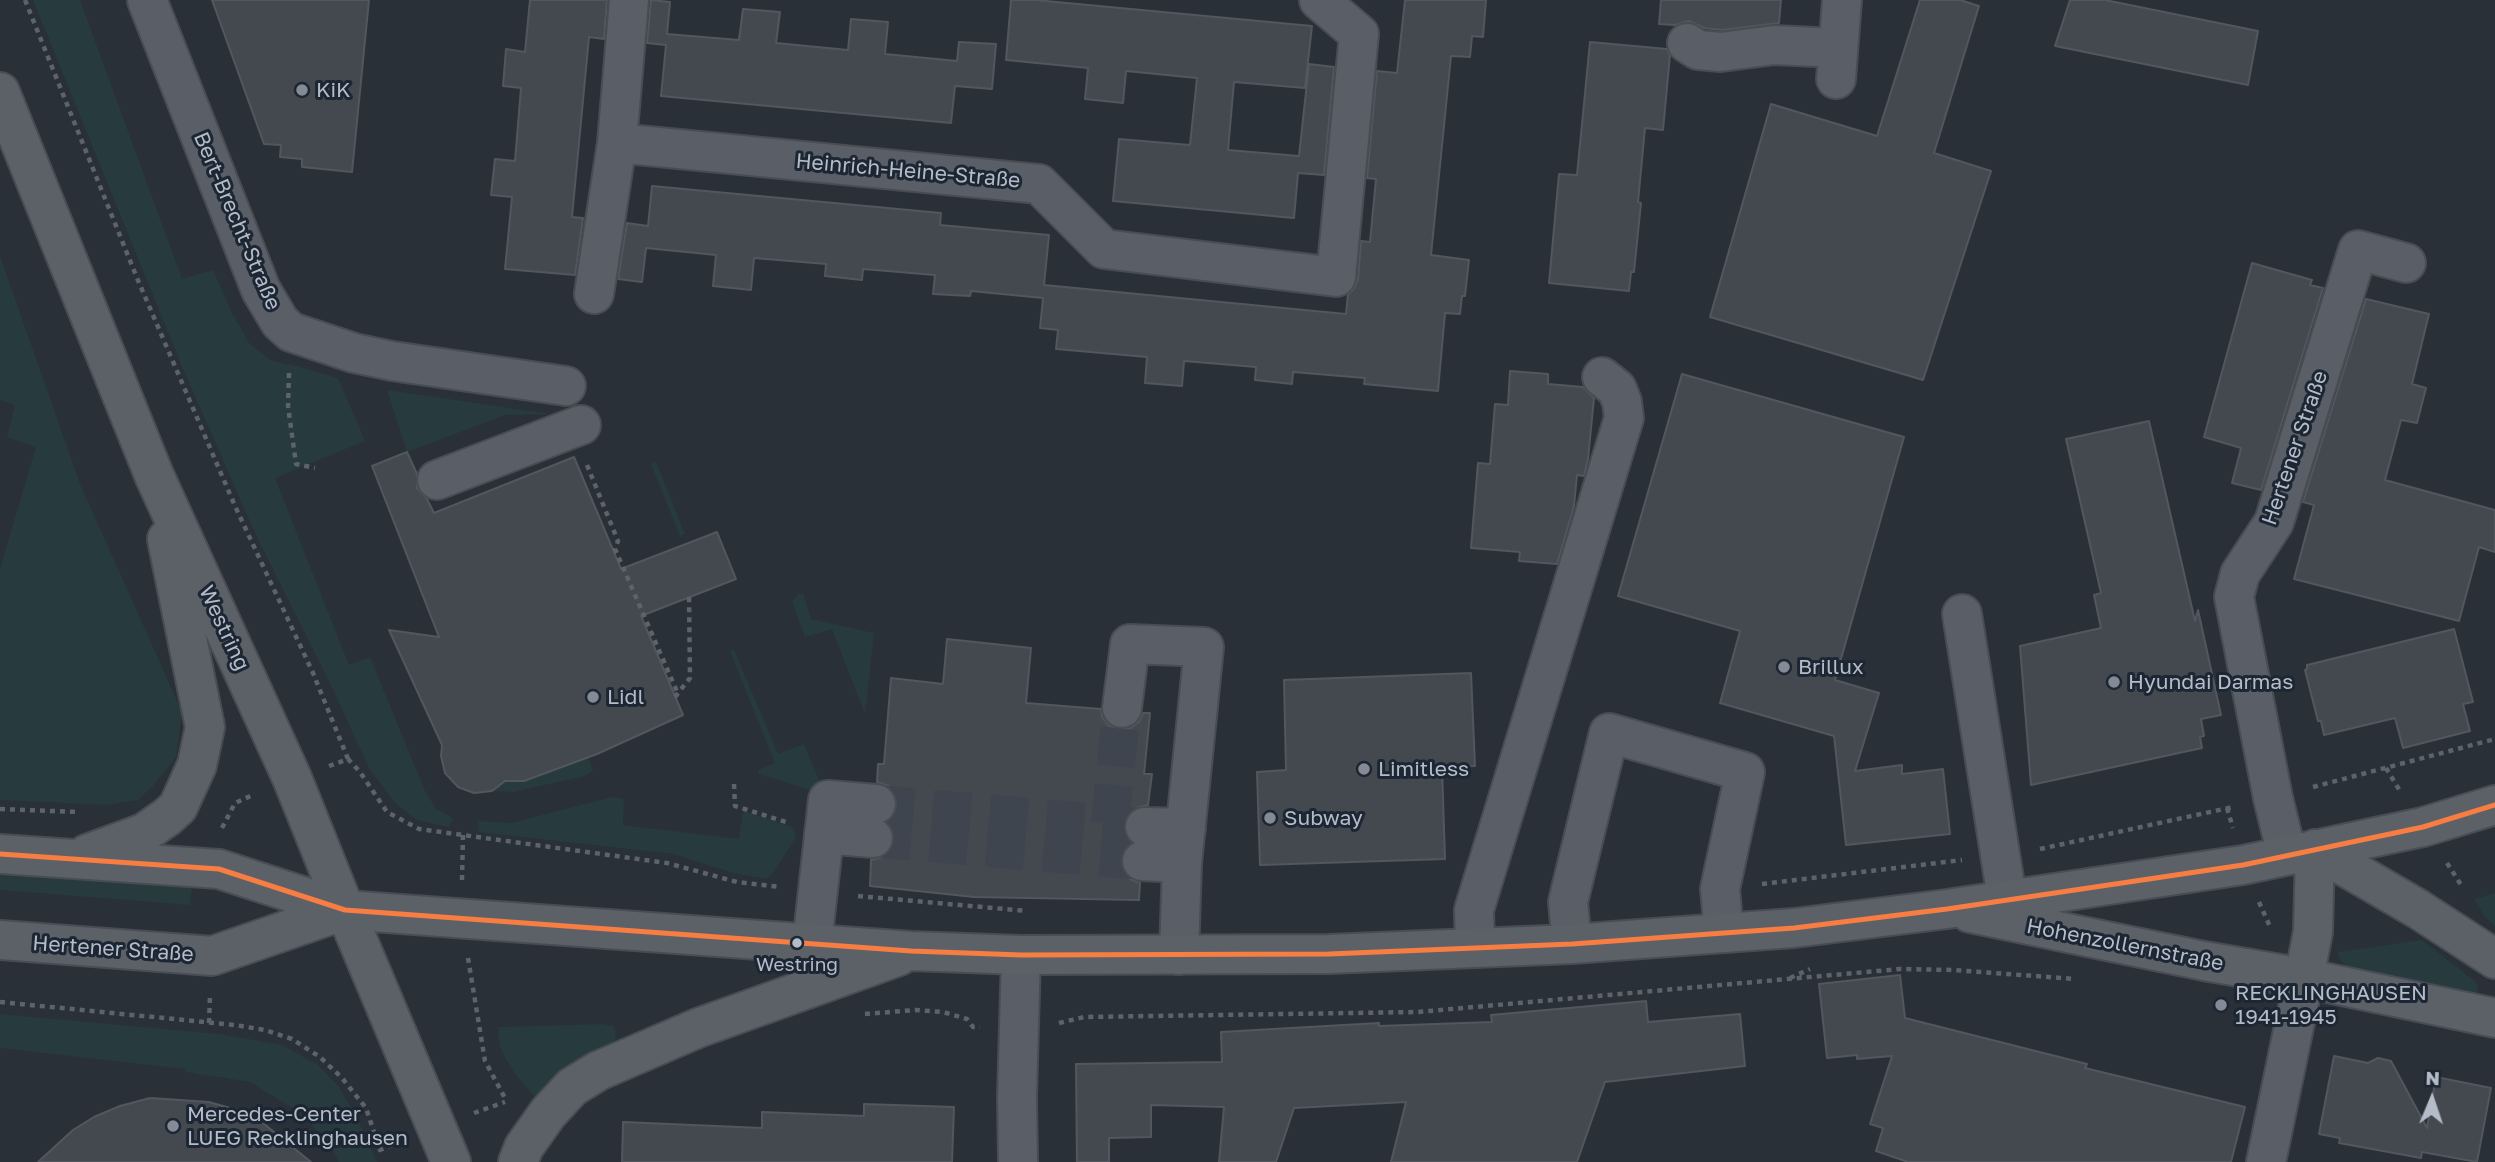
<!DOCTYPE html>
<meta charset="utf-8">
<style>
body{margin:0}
#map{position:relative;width:2495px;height:1162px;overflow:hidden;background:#2a3038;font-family:"Golos Text",sans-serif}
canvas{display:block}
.north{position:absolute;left:2397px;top:1064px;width:70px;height:70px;-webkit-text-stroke:5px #1d2633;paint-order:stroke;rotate:2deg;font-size:19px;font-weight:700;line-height:28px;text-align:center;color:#b4bcc9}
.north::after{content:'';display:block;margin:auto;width:24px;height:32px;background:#b4bcc9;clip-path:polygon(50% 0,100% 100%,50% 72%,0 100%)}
</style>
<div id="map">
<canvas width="2495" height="1162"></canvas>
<div class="north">N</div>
</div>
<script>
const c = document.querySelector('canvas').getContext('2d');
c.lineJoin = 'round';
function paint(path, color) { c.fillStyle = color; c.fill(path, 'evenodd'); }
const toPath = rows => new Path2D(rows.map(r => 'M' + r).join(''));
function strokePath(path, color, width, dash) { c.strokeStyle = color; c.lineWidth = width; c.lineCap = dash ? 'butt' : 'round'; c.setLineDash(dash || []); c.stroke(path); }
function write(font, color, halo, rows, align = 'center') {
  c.font = font + ' "Golos Text",sans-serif'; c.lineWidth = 6; c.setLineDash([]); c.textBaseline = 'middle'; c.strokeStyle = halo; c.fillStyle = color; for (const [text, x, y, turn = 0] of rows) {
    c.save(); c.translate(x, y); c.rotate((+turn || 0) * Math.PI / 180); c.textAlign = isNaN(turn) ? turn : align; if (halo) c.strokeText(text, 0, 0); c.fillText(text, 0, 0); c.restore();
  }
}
paint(toPath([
 [33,0,80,0,182,279,213,270,230,309,249,343,272,361,301,367,338,378,365,441,275,478,349,665,370,657,425,791,436,809,453,818,449,827,417,820,395,803,369,768,330,683,255,533,183,369],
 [0,256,80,484,182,712,176,757,153,786,138,800,108,805,0,800,0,569,36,447,7,437,15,405,0,400],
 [387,390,551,414,505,415,407,452],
 [656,462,685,534,680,536,651,464],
 [803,593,811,619,874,633,865,714,832,629,805,637,792,602,798,594],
 [734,650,778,754,804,744,821,785,817,792,759,774,758,770,775,763,730,651],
 [588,757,593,771,585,776,513,792,492,791,505,781,524,781],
 [612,797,624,799,623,825,739,839,743,811,792,827,796,837,772,875,766,879,733,873,674,854,478,832,479,821,511,823],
 [0,874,192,886,190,905,0,890],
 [2495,893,2495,926,2485,917,2474,899],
 [2422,940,2476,982,2478,988,2474,1000,2357,976,2340,960,2338,952],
 [0,1014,220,1034,282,1045,318,1065,339,1087,359,1122,377,1162,339,1162,332,1150,304,1115,250,1082,186,1072,185,1069,0,1048],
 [602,1024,613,1026,615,1030,616,1038,611,1046,537,1099,517,1076,505,1058,500,1046,498,1027]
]), '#273a3e');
const building = toPath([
 [212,0,369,0,352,172,302,167,302,159,280,157,281,145,264,144,212,0],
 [530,0,607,0,604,39,589,37,572,217,583,218,575,275,505,269,512,197,491,195,495,159,515,161,521,88,503,86,506,49,525,52,530,0],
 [651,0,670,2,667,34,739,40,743,9,780,12,776,43,848,50,851,19,888,22,885,54,957,61,959,42,996,44,992,89,955,86,951,123,661,96,666,45,647,43,651,0],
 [1011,0,1035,0,1312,26,1305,88,1234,82,1228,150,1299,156,1309,64,1334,67,1324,175,1298,173,1294,218,1113,201,1119,139,1190,145,1197,78,1126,71,1123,103,1085,99,1088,68,1006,60,1011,0],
 [1405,0,1486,0,1483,37,1472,36,1470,57,1451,56,1431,255,1469,260,1465,296,1462,296,1460,314,1445,313,1438,391,1364,384,1365,378,1293,372,1292,384,1255,380,1256,367,1184,361,1182,386,1145,383,1147,357,1056,349,1058,330,1040,328,1043,298,971,291,970,296,933,294,935,275,863,269,862,280,825,276,826,264,754,258,751,290,713,286,716,255,646,248,642,282,618,279,627,223,648,226,652,186,941,213,940,225,1049,235,1044,285,1346,314,1348,294,1354,289,1358,279,1361,241,1370,242,1376,179,1367,178,1377,71,1397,73,1405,0],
 [1661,0,1781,0,1779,23,1722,30,1704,28,1689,21,1675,25,1659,24,1661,0],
 [1920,0,1960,0,1979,6,1934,153,1991,171,1923,380,1710,317,1771,104,1877,136,1920,0],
 [2070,0,2105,0,2258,31,2248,85,2055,46,2070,0],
 [1590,42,1667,49,1670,55,1663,130,1645,128,1638,202,1641,203,1634,272,1631,272,1629,291,1549,283,1559,174,1577,175,1590,42],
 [2252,263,2312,280,2310,285,2323,288,2261,490,2232,483,2241,448,2204,437,2252,263],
 [2366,299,2429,314,2412,384,2426,388,2417,423,2401,420,2385,480,2495,510,2495,552,2479,547,2459,621,2294,579,2314,505,2303,502,2366,299],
 [1510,371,1548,374,1548,384,1583,387,1594,398,1588,459,1584,476,1577,475,1574,506,1557,564,1519,561,1520,552,1471,548,1478,463,1490,464,1495,404,1508,405,1510,371],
 [1682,374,1904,437,1835,680,1879,693,1855,771,1902,765,1902,774,1943,769,1950,834,1846,845,1834,736,1720,703,1740,631,1618,596,1682,374],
 [2149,421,2195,621,2198,610,2221,715,2201,719,2204,736,2200,737,2202,748,2031,785,2020,646,2101,628,2094,595,2101,593,2066,439,2149,421],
 [407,452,417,474,417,488,427,499,434,513,574,457,621,569,717,532,736,579,641,616,683,715,597,754,524,781,505,781,492,791,474,793,458,787,445,773,441,756,442,745,389,630,439,637,372,466,407,452],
 [2454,629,2473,702,2463,704,2470,731,2403,748,2395,718,2324,735,2321,721,2318,721,2305,670,2307,669,2307,665,2454,629],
 [947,639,1031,648,1026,703,1101,709,1102,717,1108,725,1120,730,1131,728,1139,722,1143,713,1150,713,1144,774,1152,774,1148,805,1135,808,1126,816,1123,827,1126,837,1131,843,1123,850,1120,859,1123,872,1130,879,1140,883,1139,900,974,897,870,886,871,860,883,857,891,851,895,840,893,829,887,822,894,816,898,806,896,795,889,786,877,782,878,764,884,764,891,678,943,684,947,639],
 [1471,673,1475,766,1442,767,1445,859,1260,865,1257,772,1286,770,1284,680,1471,673],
 [1900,975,1905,1018,2087,1064,2085,1068,2245,1107,2231,1162,1908,1162,1876,1151,1883,1128,1870,1124,1892,1056,1857,1059,1857,1055,1827,1058,1819,984,1900,975],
 [1646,1001,1648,1022,1740,1014,1745,1066,1605,1082,1577,1162,1391,1162,1406,1102,1294,1108,1276,1162,1219,1162,1224,1107,1151,1105,1151,1137,1109,1138,1109,1162,1077,1162,1076,1064,1222,1062,1221,1032,1379,1023,1379,1026,1492,1022,1491,1015,1646,1001],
 [2334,1056,2368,1063,2378,1058,2391,1061,2427,1128,2436,1077,2491,1088,2477,1162,2422,1152,2421,1158,2339,1143,2340,1138,2319,1134,2334,1056],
 [150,1098,209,1102,237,1110,263,1123,311,1162,38,1162,73,1130,94,1117,120,1106,150,1098],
 [864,1104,954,1107,952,1162,622,1162,623,1122,762,1128,762,1112,864,1116,864,1104]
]);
paint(building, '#444950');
strokePath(building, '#52575f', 2);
strokePath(toPath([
 [876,804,1145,827],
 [1110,823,1122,708],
 [873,838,1142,861]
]), '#3f454e', 38, [38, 19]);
const minor = toPath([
 [147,0,261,290,280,322,291,332,354,353,392,361,566,386],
 [629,0,617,143,1039,184,1104,249,1336,277,1359,34,1319,0],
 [1687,43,1698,50,1721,52,1774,45,1838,48],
 [1836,79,1842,0],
 [594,294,617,143],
 [437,480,581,425],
 [1962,614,2007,898],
 [1122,708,1130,644,1204,647,1182,863,1142,861],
 [1145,827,1186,828],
 [824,834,873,838],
 [2287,855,2273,798,2234,597,2240,574,2274,522,2358,250,2406,263],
 [812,944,828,800,876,804],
 [1572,944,1568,902,1609,733,1745,772,1720,889,1724,933],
 [1475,948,1474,910,1624,418,1622,402,1617,389,1602,377],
 [1179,955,1182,863],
 [1018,1162,1017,1097,1021,955],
 [2266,1162,2304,978]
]);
const major = toPath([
 [0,92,154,475,292,778,345,910,451,1162],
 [2315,849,2418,909,2495,959],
 [0,854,219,869,345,910,911,951,1021,955,1329,954,1572,944,1724,933,1794,928,1947,909,2243,865,2423,827,2495,805],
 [87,854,144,833,167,817,178,807,197,765,205,727,167,539],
 [1970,913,2204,961,2304,978,2495,1018],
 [0,940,212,956,345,910],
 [2304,978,2313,932,2315,849],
 [518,1162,524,1147,548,1113,572,1087,598,1071,698,1028,899,956]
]);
strokePath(minor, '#484c53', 42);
strokePath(major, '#484c55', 42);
strokePath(toPath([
 [25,0,137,278,235,506,313,673,348,759],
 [289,373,288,406,296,464,315,468],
 [587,465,618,541,615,549,678,694],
 [675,697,690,678,689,597],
 [329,766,348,759,360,772,387,812,419,829,667,863,737,882,780,887],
 [2386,768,2400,791],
 [734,784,735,806,786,822],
 [2313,787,2495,739],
 [2227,808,2233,828],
 [0,809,79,812],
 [222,828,235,803,255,794],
 [2040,849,2233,807],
 [2447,863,2463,888],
 [462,880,463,835],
 [1762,884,1962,860],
 [858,896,1027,911],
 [2259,902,2271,929],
 [468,958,485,1061,506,1100],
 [1790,978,1810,969],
 [0,1002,235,1025,265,1030,292,1039,320,1057,342,1078,366,1108,380,1150,401,1141],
 [865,1014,915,1010,943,1012,967,1019,973,1027,980,1027],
 [209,1023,210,995],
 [1059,1023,1084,1017,1418,1012,1900,969,1953,970,2076,979],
 [474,1113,505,1102]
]), '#5d636a', 4.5, [5, 5]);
strokePath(minor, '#5a5e66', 38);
strokePath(major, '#5c6168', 38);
strokePath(toPath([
 [0,854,219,869,345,910,911,951,1021,955,1329,954,1572,944,1724,933,1794,928,1947,909,2243,865,2423,827,2495,805]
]), '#f77d43', 5);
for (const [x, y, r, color] of [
 [302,90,7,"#848b96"],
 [1784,667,7,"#848b96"],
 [2114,682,7,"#848b96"],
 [593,697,7,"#848b96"],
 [1364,769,7,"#848b96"],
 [1270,818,7,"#848b96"],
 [797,943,6,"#b4bcc9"],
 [2221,1005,7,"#848b96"],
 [173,1126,7,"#848b96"]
]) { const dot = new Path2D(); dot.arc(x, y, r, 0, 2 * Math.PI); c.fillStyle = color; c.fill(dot); strokePath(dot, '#1d2633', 2.5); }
write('19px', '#b4bcc9', '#1d2633', [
 ["Westring",797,965]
]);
write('21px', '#b4bcc9', '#1d2633', [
 ["KiK",316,90],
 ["Brillux",1798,667],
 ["Hyundai Darmas",2128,682],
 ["Lidl",607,697],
 ["Limitless",1378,769],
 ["Subway",1284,818],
 ["RECKLINGHAUSEN",2235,993],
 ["1941-1945",2235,1017],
 ["Mercedes-Center",187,1114],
 ["LUEG Recklinghausen",187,1138]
], 'left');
write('21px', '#b4bcc9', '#1d2633', [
 ["Heinrich-Heine-Straße",908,171,5],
 ["Bert-Brecht-Straße",237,221,67],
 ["Hertener Straße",2295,448,-71],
 ["Westring",224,628,65],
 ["Hohenzollernstraße",2125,945,11],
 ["Hertener Straße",113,949,4]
]);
</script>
